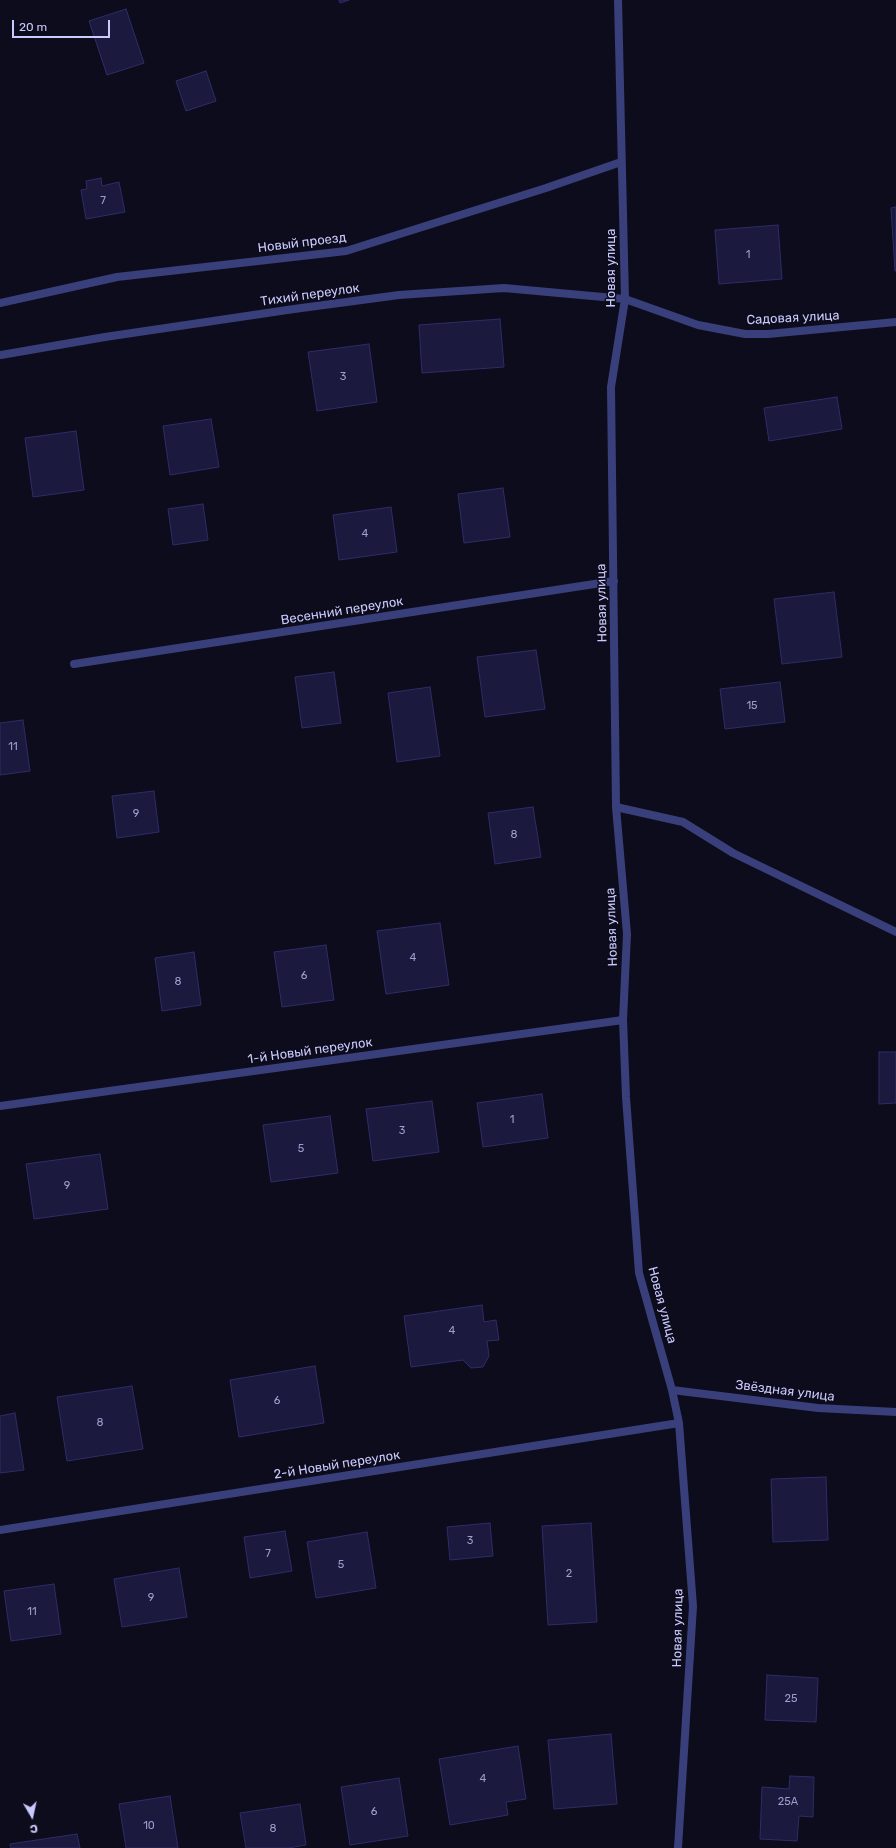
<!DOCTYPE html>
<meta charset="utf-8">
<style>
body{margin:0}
#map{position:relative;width:896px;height:1848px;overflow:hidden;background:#0d0c1c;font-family:Rubik,sans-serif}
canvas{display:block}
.north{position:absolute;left:12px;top:1796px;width:40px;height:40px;-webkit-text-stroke:3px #0d0c1c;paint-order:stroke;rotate:171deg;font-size:11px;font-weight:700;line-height:16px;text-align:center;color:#c9cafd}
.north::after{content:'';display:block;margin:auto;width:14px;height:18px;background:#c9cafd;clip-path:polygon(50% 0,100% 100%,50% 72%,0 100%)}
.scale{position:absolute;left:12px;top:20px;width:98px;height:18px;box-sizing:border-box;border:2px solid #c9cafd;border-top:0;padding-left:5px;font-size:12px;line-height:14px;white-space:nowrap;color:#c9cafd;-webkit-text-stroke:3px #0d0c1c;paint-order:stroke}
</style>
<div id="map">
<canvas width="896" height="1848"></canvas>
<div class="north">С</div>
<div class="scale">20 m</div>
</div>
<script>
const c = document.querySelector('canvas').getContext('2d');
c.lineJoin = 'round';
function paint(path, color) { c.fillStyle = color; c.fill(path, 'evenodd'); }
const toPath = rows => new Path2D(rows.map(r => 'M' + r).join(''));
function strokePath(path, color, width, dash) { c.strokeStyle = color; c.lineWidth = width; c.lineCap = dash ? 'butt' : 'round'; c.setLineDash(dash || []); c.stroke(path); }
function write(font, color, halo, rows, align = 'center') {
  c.font = font + ' Rubik,sans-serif'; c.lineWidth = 3; c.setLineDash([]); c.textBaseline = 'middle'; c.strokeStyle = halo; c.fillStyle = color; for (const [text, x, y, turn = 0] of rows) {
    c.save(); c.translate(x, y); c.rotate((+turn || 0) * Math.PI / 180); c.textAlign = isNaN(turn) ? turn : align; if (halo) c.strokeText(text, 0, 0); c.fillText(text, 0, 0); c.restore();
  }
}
const building = toPath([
 [339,0,349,0,340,3,339,0],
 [126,9,144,63,107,75,89,21,126,9],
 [206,71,216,101,186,111,176,81,206,71],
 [101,178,102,186,119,182,125,212,86,219,81,190,87,189,86,181,101,178],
 [896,207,896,271,895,271,891,208,896,207],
 [778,225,782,279,719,284,715,230,778,225],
 [500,319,504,367,422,373,419,325,500,319],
 [369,344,377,402,317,411,308,352,369,344],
 [837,397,842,429,769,441,764,408,837,397],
 [211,419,219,467,170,475,163,426,211,419],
 [76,431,84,490,33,497,25,438,76,431],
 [503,488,510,537,464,543,458,494,503,488],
 [203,504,208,540,173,545,168,509,203,504],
 [391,507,397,552,339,560,333,515,391,507],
 [834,592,842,657,782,664,774,599,834,592],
 [536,650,545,709,485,717,477,657,536,650],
 [334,672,341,723,302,728,295,677,334,672],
 [780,682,785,722,725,729,720,689,780,682],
 [430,687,440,756,397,762,388,693,430,687],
 [23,720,30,771,0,775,0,723,23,720],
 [154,791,159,832,117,838,112,796,154,791],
 [533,807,541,857,495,864,488,813,533,807],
 [440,923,449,985,386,994,377,931,440,923],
 [326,945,334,1000,282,1007,274,952,326,945],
 [194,952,201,1005,162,1011,155,958,194,952],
 [879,1052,896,1052,896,1103,879,1104,879,1052],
 [542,1094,548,1138,483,1147,477,1103,542,1094],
 [432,1101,439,1152,373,1161,366,1109,432,1101],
 [330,1116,338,1173,271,1182,263,1125,330,1116],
 [100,1154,108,1209,34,1219,26,1164,100,1154],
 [482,1305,484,1322,496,1320,499,1340,487,1341,489,1356,483,1367,471,1368,463,1360,411,1367,404,1316,482,1305],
 [315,1366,324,1423,239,1437,230,1380,315,1366],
 [132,1386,143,1449,67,1461,57,1397,132,1386],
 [15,1413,24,1470,0,1473,0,1416,15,1413],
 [826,1477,828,1540,773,1542,771,1479,826,1477],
 [490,1523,493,1556,450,1560,447,1527,490,1523],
 [591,1523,597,1622,548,1625,542,1526,591,1523],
 [285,1531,292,1571,250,1578,244,1537,285,1531],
 [367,1532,376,1588,316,1598,307,1542,367,1532],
 [179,1568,187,1617,122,1627,114,1579,179,1568],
 [54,1584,61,1634,11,1641,4,1591,54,1584],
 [767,1675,818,1678,816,1722,765,1720,767,1675],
 [611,1734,617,1804,554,1809,548,1740,611,1734],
 [518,1746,526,1799,506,1802,508,1815,450,1825,439,1759,518,1746],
 [790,1776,814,1777,813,1817,799,1816,797,1841,760,1839,762,1787,789,1789,790,1776],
 [399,1778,408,1836,350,1845,341,1787,399,1778],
 [170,1796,178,1848,126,1848,119,1804,170,1796],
 [300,1804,306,1845,288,1848,246,1848,240,1813,300,1804],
 [77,1834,80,1848,11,1848,10,1844,77,1834]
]);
paint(building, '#1b193d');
strokePath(building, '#2f2c68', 1);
strokePath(toPath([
 [616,807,683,822,733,853,896,932]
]), '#393f7a', 8);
strokePath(toPath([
 [618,0,625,299,611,387,616,807,627,934,623,1020,626,1097,639,1273,672,1390,679,1423,693,1606,678,1848],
 [0,303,117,277,346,251,546,188,621,162],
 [1,355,105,337,294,309,399,295,504,288,625,299,698,325,745,334,768,334,896,322],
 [74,664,614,581],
 [0,1106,623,1020],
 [672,1390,818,1408,896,1412],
 [0,1530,679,1423]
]), '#393f7a', 8);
write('11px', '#9e9ecd', null, [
 ["7",103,201],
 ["1",748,255],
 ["3",343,377],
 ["4",365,534],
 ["15",752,706],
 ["11",13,747],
 ["9",136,814],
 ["8",514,835],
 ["4",413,958],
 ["6",304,976],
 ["8",178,982],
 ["1",512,1120],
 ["3",402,1131],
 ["5",301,1149],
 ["9",67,1186],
 ["4",452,1331],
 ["6",277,1401],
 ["8",100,1423],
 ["3",470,1541],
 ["7",268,1554],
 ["5",341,1565],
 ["2",569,1574],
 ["9",151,1598],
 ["11",32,1612],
 ["25",791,1699],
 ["4",483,1779],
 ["25А",788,1802],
 ["6",374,1812],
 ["10",149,1826],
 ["8",273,1829]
]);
write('13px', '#c9cafd', '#0d0c1c', [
 ["Новый проезд",302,243,-7],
 ["Новая улица",611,268,-90],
 ["Тихий переулок",310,295,-8],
 ["Садовая улица",793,318,-3],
 ["Новая улица",602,603,-91],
 ["Весенний переулок",342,611,-9],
 ["Новая улица",612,927,-92],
 ["1-й Новый переулок",310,1051,-8],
 ["Новая улица",662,1305,75],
 ["Звёздная улица",785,1391,7],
 ["2-й Новый переулок",337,1465,-9],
 ["Новая улица",678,1628,-89]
]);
</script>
